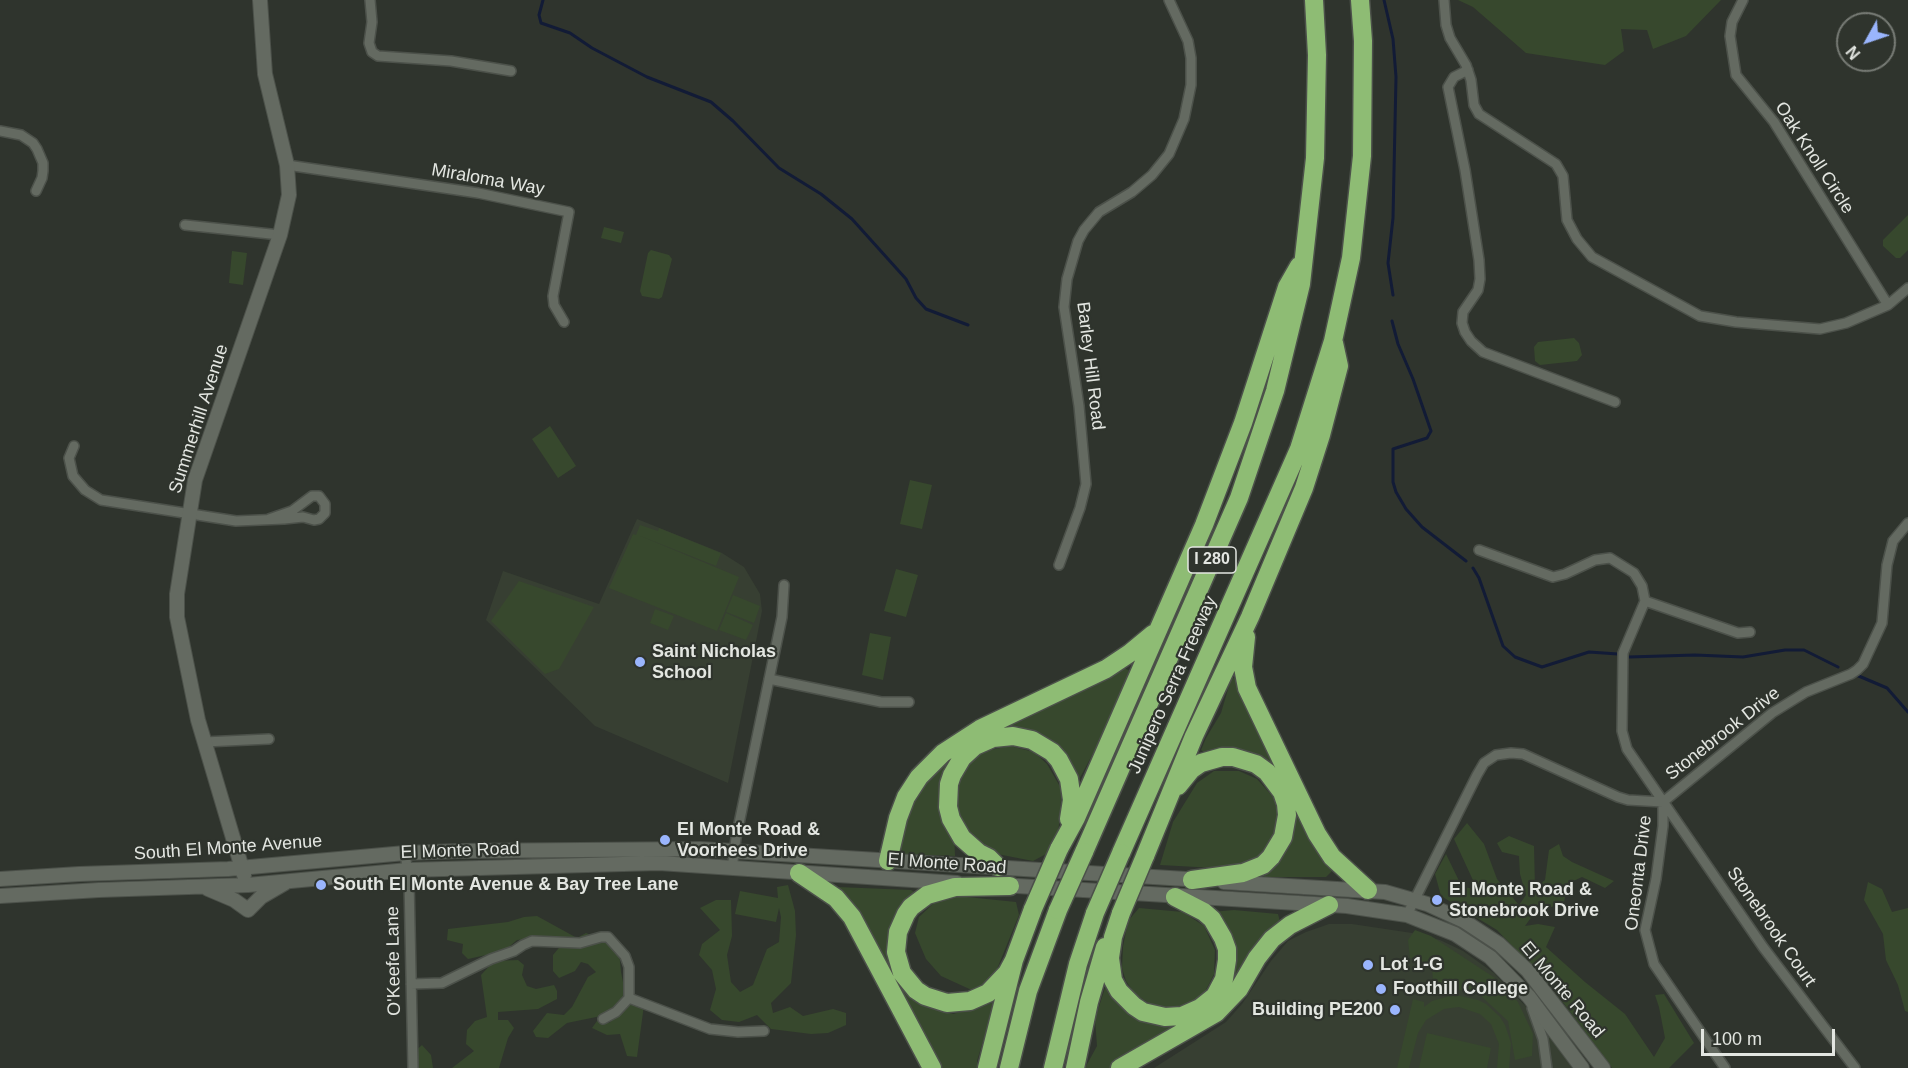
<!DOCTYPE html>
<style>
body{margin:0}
#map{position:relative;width:1908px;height:1068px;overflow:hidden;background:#2f342d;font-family:Arial,sans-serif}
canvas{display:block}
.north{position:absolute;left:1836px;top:12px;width:60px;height:60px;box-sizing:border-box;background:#2f342d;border:2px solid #777b75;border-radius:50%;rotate:230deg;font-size:16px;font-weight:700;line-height:24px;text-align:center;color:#e3e6e1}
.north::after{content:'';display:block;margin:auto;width:21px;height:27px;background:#9ab5fd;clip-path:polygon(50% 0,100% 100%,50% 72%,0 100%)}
.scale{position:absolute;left:1701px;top:1029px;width:134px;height:27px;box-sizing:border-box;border:3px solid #e3e6e1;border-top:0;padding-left:8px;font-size:18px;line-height:21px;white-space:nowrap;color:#e3e6e1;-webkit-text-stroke:4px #2f342d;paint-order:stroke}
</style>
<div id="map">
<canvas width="1908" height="1068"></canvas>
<div class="north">N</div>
<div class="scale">100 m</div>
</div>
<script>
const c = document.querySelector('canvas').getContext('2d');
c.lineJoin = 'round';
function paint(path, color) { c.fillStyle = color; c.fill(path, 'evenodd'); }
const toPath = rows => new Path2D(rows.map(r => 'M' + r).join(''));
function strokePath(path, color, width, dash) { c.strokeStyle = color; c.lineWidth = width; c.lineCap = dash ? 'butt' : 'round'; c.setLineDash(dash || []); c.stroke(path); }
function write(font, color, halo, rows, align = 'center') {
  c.font = font + ' Arial,sans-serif'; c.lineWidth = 4.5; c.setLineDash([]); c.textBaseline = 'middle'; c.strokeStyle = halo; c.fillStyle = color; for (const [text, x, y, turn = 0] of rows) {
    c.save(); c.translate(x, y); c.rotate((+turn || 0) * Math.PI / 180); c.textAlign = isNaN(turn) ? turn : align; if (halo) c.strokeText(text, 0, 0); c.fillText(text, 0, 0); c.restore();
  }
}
paint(toPath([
 [637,519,722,553,744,567,760,594,762,611,728,783,595,726,486,620,503,571,599,604],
 [1329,924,1352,924,1412,933,1440,940,1463,951,1494,973,1551,1033,1576,1068,1154,1068,1226,1022,1242,1004,1271,961,1288,941,1306,932]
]), '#373f32');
paint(toPath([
 [1458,0,1721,0,1686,36,1653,49,1647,30,1621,29,1624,51,1605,65,1526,53,1473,7],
 [1908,215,1908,250,1900,258,1896,258,1883,246,1883,240],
 [604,227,624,232,621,243,601,238],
 [651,250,669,255,672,259,662,297,659,299,642,296,640,291,648,253],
 [232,251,247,253,243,285,229,283],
 [1574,338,1579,343,1582,355,1577,361,1540,365,1535,361,1534,347,1538,342],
 [550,426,576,466,558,478,532,439],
 [910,480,932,485,922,529,900,524],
 [640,525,658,531,659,528,721,553,716,566,638,535,739,577,717,631,609,588,633,534,636,535],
 [896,569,918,575,906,617,884,611],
 [519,581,594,607,559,669,545,674,491,621],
 [733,595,760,606,754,623,726,612],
 [655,609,674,616,668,630,650,623],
 [726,613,753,625,746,640,719,630],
 [870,633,891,637,883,680,862,675],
 [1122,667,1132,672,1113,716,1075,787,1056,751,976,739,1060,695,1116,674],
 [1240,676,1278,761,1269,768,1213,759,1201,750,1206,738,1221,713,1231,679],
 [1010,746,1034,752,1047,764,1062,790,1058,835,1046,854,1033,861,987,852,967,832,956,805,958,783,969,760,985,751],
 [948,758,951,762,955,856,900,854,905,815,928,776],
 [1214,771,1239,771,1257,779,1274,798,1279,818,1273,842,1260,858,1233,869,1160,865,1173,822,1197,783],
 [1297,803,1333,870,1326,877,1264,877,1268,868,1284,852],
 [1467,823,1484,844,1497,879,1519,905,1526,895,1520,874,1519,856,1502,852,1497,843,1509,836,1534,846,1535,888,1545,880,1549,850,1559,844,1563,856,1572,862,1614,881,1605,888,1582,877,1567,884,1564,903,1535,912,1525,926,1538,924,1555,927,1546,947,1585,982,1625,1014,1654,1057,1665,1038,1659,1007,1655,995,1664,994,1694,1043,1669,1068,1612,1068,1553,989,1497,930,1441,896,1435,874,1446,854,1462,887,1477,889,1454,839],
 [1868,882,1882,889,1892,912,1908,908,1908,1012,1905,1011,1898,985,1886,960,1883,934,1864,900],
 [788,885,795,911,796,935,791,983,771,1003,773,1013,790,1007,803,1016,833,1009,846,1013,846,1025,828,1033,811,1034,771,1029,757,1015,739,1022,722,1020,710,1010,716,989,712,970,699,955,702,944,720,930,700,908,716,900,731,900,732,936,727,955,731,982,740,992,753,985,767,949,779,942,781,917,779,908,776,922,735,914,740,891,778,898,777,887],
 [837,887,911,890,919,895,910,902,898,977,892,980,860,920],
 [957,896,1016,902,1019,915,995,974,976,992,941,976,926,959,915,933,919,917,937,900],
 [1139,908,1183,912,1204,926,1215,950,1214,974,1209,984,1203,995,1184,1008,1167,1011,1153,1006,1135,994,1126,981,1122,968,1123,947,1128,921],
 [1234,910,1278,914,1281,926,1232,989,1234,971,1211,912],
 [537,916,577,938,586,933,598,938,619,951,621,972,625,992,623,1007,601,1016,567,1023,548,1038,536,1037,533,1031,547,1013,564,1015,572,1007,588,977,596,972,588,964,581,962,575,971,559,978,553,971,553,955,563,943,539,938,517,940,504,951,468,959,462,953,463,944,447,940,448,929,508,922,524,917],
 [1415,930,1431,936,1495,978,1518,1002,1533,1034,1532,1056,1515,1060,1508,1021,1479,994,1433,984,1432,965,1410,958,1408,940],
 [518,960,524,965,522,975,527,986,536,989,554,985,557,991,557,999,538,1009,498,1012,498,1020,508,1020,514,1028,508,1038,499,1068,452,1068,474,1051,466,1044,467,1030,475,1021,487,1017,481,975,494,961],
 [903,985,931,1007,953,1014,995,1002,977,1061,979,1068,939,1068,898,990],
 [1105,988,1113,992,1131,1012,1156,1025,1178,1025,1114,1068,1085,1068,1097,1046,1095,1019],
 [1450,996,1460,996,1478,1000,1486,1004,1500,1017,1505,1025,1511,1043,1509,1068,1497,1068,1499,1044,1491,1024,1480,1014,1459,1007,1444,1009,1426,1020,1418,1033,1409,1068,1397,1068,1413,999,1424,1002,1424,1007,1432,1001],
 [635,1001,644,1005,637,1057,627,1056,620,1034,607,1035,592,1028,597,1021,609,1023],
 [1427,1033,1491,1048,1487,1068,1419,1068],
 [422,1045,431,1055,433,1068,412,1068,414,1052]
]), '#37482d');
strokePath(toPath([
 [543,0,539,15,541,23,570,33,592,48,647,77,711,102,733,121,779,168,821,194,852,219,906,279,916,298,926,309,968,325],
 [1384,0,1393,39,1396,77,1393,218,1388,263,1393,295],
 [1392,321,1398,344,1413,379,1431,431,1427,438,1393,449,1393,482,1396,492,1406,509,1422,527,1466,561],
 [1473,568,1479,578,1503,646,1515,657,1542,667,1589,652,1618,654],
 [1629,657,1695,655,1743,657,1785,650,1804,650,1838,667],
 [1854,674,1887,688,1908,712]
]), '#121b36', 3);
const street = toPath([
 [370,0,372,22,369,43,372,52,378,56,451,61,511,71],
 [1444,0,1446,25,1450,38,1466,65,1471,80,1474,105,1479,114,1556,164,1563,176,1567,220,1577,239,1592,257,1700,316,1736,322,1820,329,1846,323,1888,305,1908,288],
 [1743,0,1732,22,1730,36,1736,75,1774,122,1888,305],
 [1468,70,1454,77,1448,87,1465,170,1479,260,1480,279,1478,290,1463,312,1462,323,1465,332,1471,341,1483,352,1615,402],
 [0,131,21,135,33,143,37,149,43,163,43,171,42,178,36,191],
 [287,165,478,193,569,212,553,296,554,305,564,322],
 [185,225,280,235],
 [74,446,69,458,73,476,85,490,101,500,236,521,284,519,303,517,314,520,319,519,325,513,325,504,319,496,312,496,292,511,269,519],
 [1479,550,1553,577,1565,574,1595,560,1610,558,1634,573,1642,586,1645,601,1738,633,1750,632],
 [1059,565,1080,508,1086,484,1079,406,1064,307,1067,279,1078,241,1084,230,1099,212,1132,192,1152,175,1169,154,1184,119,1191,85,1191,58,1188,41,1169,0],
 [1645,601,1623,653,1622,731,1627,749,1763,947,1855,1068],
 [769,679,881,702,909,702],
 [204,742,269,739],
 [1663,802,1663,826,1656,879,1645,930,1654,964,1725,1068],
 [405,853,409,881,413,1068],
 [732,869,736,838,782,617,784,585],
 [1407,915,1477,775,1484,763,1496,755,1511,753,1523,754,1618,797,1628,800,1663,802,1772,713,1806,692,1851,674,1857,670,1863,664,1882,623,1887,565,1893,541,1908,523],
 [411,984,442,983,491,959,514,951,523,945,532,941,580,943,601,937,608,937,625,956,629,967,629,998],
 [629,998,710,1029,738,1032,764,1031],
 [1532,1008,1543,1039,1547,1068],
 [603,1019,616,1012,629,998]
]);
const secondary = toPath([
 [244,875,198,720,177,617,177,594,195,480,280,235,289,195,287,165,265,74,260,0],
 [0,879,79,874,228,869,405,853,459,851,700,849,1202,880],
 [1224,882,1385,892,1427,904,1464,921,1499,944,1528,971,1603,1068],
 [1001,885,1347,906,1407,915,1455,934,1490,957,1529,997,1582,1068],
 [208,889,234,900,248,910,261,897,285,883],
 [0,896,99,890,248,885,408,870,659,863,957,883]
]);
const highway = toPath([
 [1246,637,1243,667,1247,688,1317,834,1332,857,1368,890],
 [1178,786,1191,770,1201,763,1222,757,1233,757,1256,764,1267,772,1282,792,1286,804,1287,815,1283,837,1271,857,1263,865,1243,873,1192,880],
 [1059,849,1076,818,1204,525,1243,423,1287,287,1299,266],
 [1084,852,1239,498,1275,391,1301,284,1315,158,1317,55,1314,0],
 [1121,853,1299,449,1333,341,1351,258,1362,156,1363,41,1360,0],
 [1145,856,1194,736,1250,617,1304,488,1321,435,1339,366,1334,343],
 [888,861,898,818,906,797,919,777,943,753,980,729,1106,669,1130,653,1153,634],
 [998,867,989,858,979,853,962,838,951,819,948,807,949,784,952,775,962,758,975,746,993,738,1013,736,1032,740,1052,752,1059,760,1069,779,1072,800,1069,819],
 [799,873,836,898,852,917,932,1068],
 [1010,886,955,887,927,895,911,907,906,914,898,932,896,952,902,973,916,990,925,996,947,1003,970,1001,988,993,1007,973,1014,960],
 [1121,913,1113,937,1110,958,1113,980,1119,991,1134,1006,1143,1012,1165,1017,1182,1016,1200,1008,1215,996,1224,979,1227,960,1227,949,1223,938,1212,919,1204,912,1175,897],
 [987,1068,1014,960,1033,909],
 [1009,1068,1028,991,1058,910],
 [1053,1068,1078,964,1095,913],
 [1075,1068,1089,1002,1105,947],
 [1120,1068,1216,1013,1239,989,1257,958,1272,939,1290,925,1329,905]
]);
strokePath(street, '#4c514a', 12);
strokePath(secondary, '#4c514a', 16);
strokePath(highway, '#4c514a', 21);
strokePath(street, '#646a61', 9);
strokePath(secondary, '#646a61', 14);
strokePath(highway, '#8ebc74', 18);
const highwayBridge = toPath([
 [1033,909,1059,849],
 [1058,910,1084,852],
 [1095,913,1121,853],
 [1121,913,1145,856]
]);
strokePath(highwayBridge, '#4c514a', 21, []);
strokePath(highwayBridge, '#8ebc74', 18);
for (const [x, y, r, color] of [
 [640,662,6,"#9ab5fd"],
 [665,840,6,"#9ab5fd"],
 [321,885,6,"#9ab5fd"],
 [1437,900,6,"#9ab5fd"],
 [1368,965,6,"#9ab5fd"],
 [1381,989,6,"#9ab5fd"],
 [1395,1010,6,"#9ab5fd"]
]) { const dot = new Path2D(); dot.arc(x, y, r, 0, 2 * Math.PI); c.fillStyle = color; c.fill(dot); strokePath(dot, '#2f342d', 2); }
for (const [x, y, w] of [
 [1212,560,48]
]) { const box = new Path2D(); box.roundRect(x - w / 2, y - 13, w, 26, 4.5); c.fillStyle = '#2f342d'; c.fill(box); strokePath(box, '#e3e6e1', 1.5); }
write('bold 16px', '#e3e6e1', null, [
 ["I 280",1212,560]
]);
write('18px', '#e3e6e1', '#2f342d', [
 ["Oak Knoll Circle",1814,158,57],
 ["Miraloma Way",488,180,10],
 ["Barley Hill Road",1090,366,83],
 ["Summerhill Avenue",199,419,-72],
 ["Junipero Serra Freeway",1173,685,-66],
 ["Stonebrook Drive",1723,734,-38],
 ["South El Monte Avenue",228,848,-4],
 ["El Monte Road",460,851,-2],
 ["El Monte Road",947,864,4],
 ["Oneonta Drive",1639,873,-83],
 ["Stonebrook Court",1771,927,55],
 ["O'Keefe Lane",394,961,-91],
 ["El Monte Road",1562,990,50]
]);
write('bold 18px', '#e3e6e1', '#2f342d', [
 ["Saint Nicholas",652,652],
 ["School",652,673],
 ["El Monte Road &",677,830],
 ["Voorhees Drive",677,851],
 ["South El Monte Avenue & Bay Tree Lane",333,885],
 ["El Monte Road &",1449,890],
 ["Stonebrook Drive",1449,911],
 ["Lot 1-G",1380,965],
 ["Foothill College",1393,989],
 ["Building PE200",1383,1010,"right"]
], 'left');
</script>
